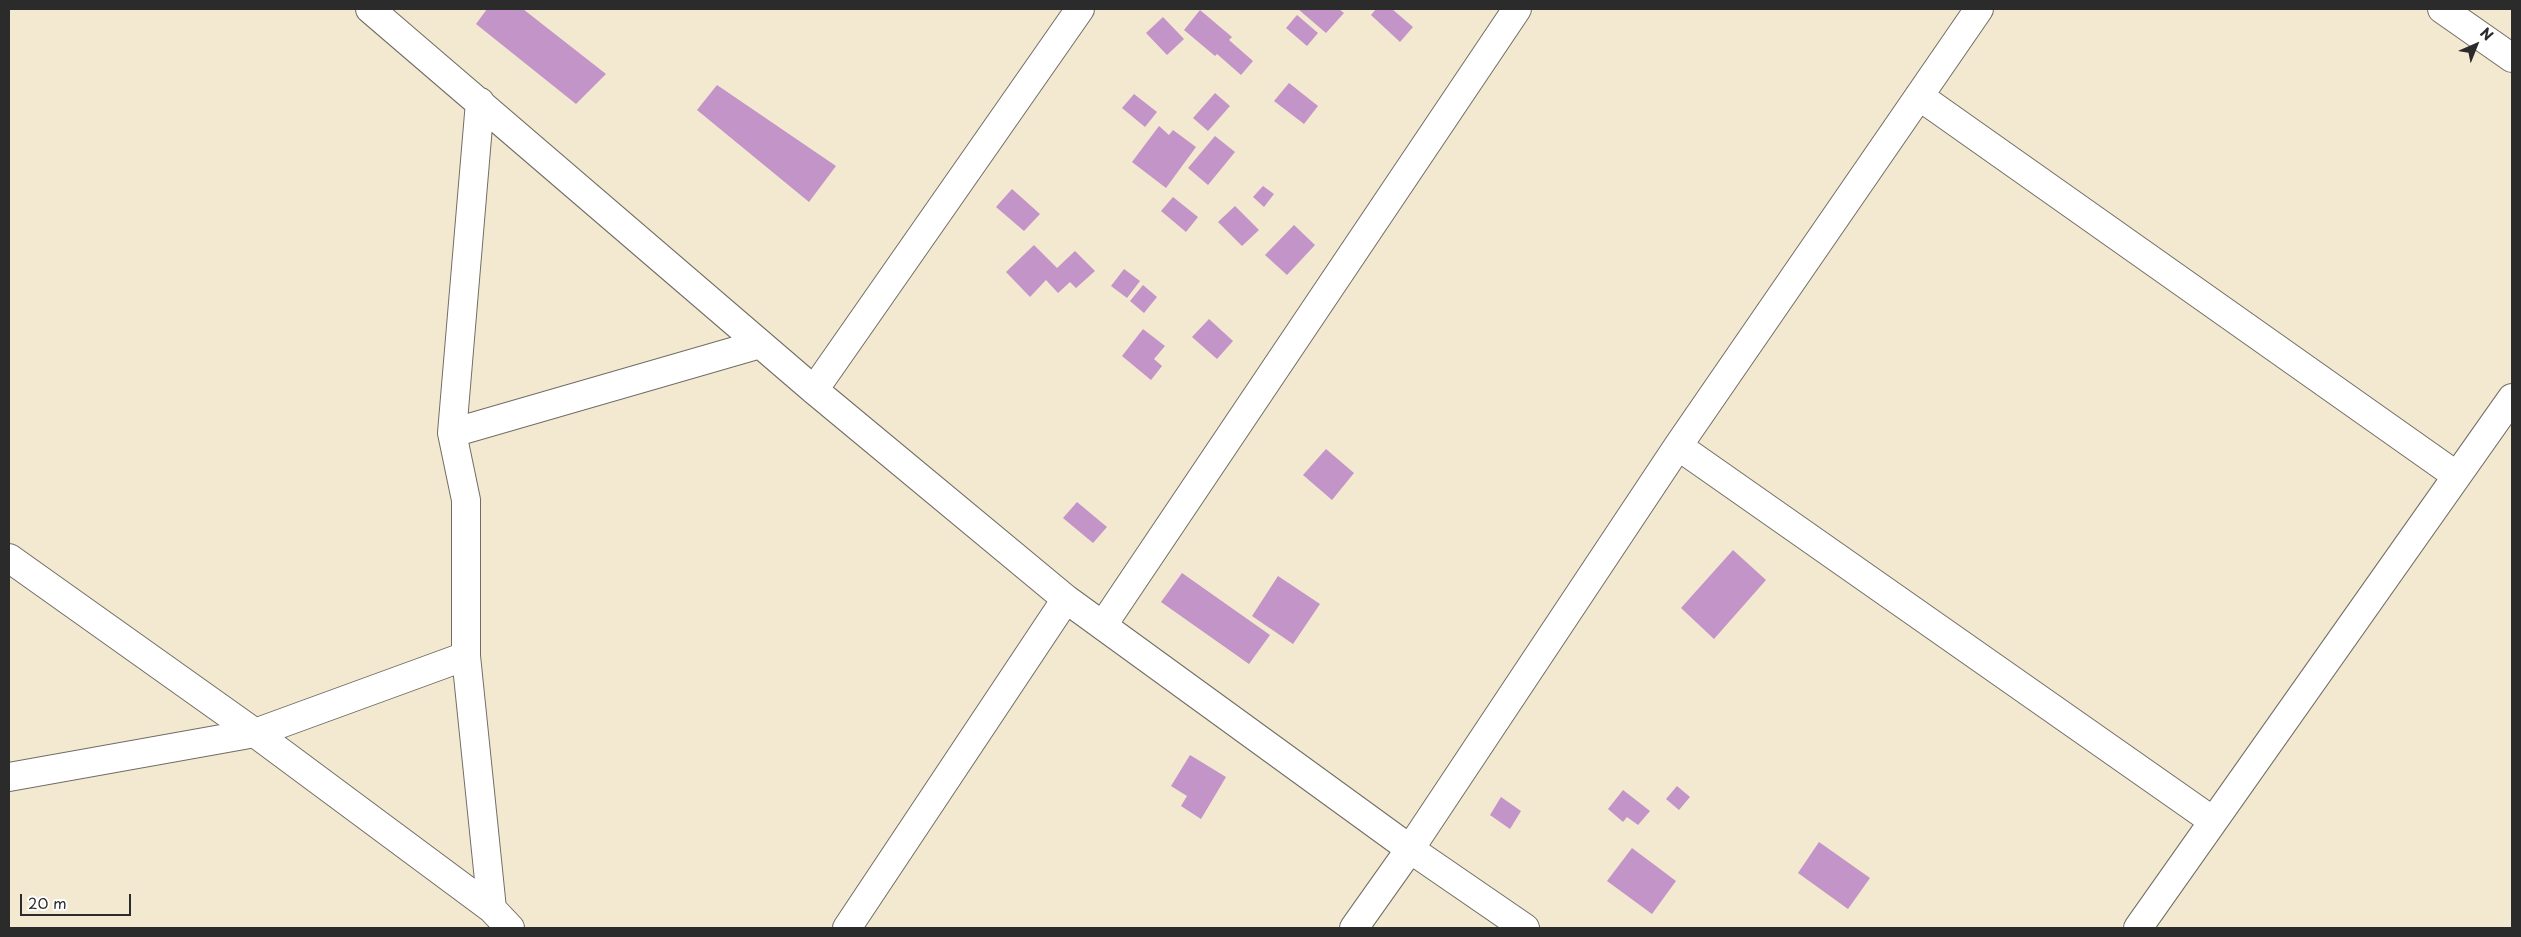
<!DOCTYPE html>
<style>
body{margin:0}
#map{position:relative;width:2521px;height:937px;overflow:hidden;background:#f3e8d0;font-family:"Playpen Sans",sans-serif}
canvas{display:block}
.frame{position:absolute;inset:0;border:10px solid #2b2b2b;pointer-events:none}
.north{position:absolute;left:2451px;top:20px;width:50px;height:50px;-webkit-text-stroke:4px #fff;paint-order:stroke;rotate:44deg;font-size:14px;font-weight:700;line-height:20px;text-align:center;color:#2b2b2b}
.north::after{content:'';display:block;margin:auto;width:18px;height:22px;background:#2b2b2b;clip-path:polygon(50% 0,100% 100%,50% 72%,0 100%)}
.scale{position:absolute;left:20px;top:894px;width:111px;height:22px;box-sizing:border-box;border:2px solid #2b2b2b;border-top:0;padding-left:6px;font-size:15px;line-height:18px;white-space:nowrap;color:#2b2b2b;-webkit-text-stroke:4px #fff;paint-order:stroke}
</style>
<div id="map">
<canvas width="2521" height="937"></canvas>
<div class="frame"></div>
<div class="north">N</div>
<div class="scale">20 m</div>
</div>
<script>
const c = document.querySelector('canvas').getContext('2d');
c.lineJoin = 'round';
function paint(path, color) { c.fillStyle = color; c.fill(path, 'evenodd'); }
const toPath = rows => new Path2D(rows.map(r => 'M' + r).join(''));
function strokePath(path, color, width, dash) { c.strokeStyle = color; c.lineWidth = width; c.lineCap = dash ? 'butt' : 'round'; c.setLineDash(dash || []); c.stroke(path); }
paint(toPath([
 [487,9,523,9,606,74,576,104,476,24],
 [1298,9,1339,9,1344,13,1326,33],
 [1376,9,1392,9,1413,27,1400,42,1371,15],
 [1200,10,1232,37,1229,40,1253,61,1241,75,1217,54,1215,56,1184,30],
 [1297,15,1318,33,1307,46,1286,28],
 [1163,17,1184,39,1167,55,1146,33],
 [1289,83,1318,106,1304,124,1274,101],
 [717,85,836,166,809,202,697,110],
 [1215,93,1230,106,1208,131,1193,118],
 [1134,94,1157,112,1145,127,1122,108],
 [1159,126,1169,135,1173,130,1196,147,1166,188,1132,162],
 [1215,136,1235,152,1208,185,1188,168],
 [1263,186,1274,194,1264,207,1253,197],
 [1012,189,1040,214,1024,231,996,207],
 [1173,197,1198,217,1186,232,1161,211],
 [1235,206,1259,230,1242,246,1218,222],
 [1294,225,1315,245,1287,275,1265,255],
 [1034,245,1057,268,1075,251,1095,271,1076,288,1070,282,1058,293,1046,280,1030,297,1006,272],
 [1124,269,1140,281,1127,298,1111,286],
 [1143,285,1157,297,1144,313,1130,301],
 [1209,319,1233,341,1217,359,1192,337],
 [1143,329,1165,346,1154,359,1162,366,1151,380,1122,356],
 [1326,449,1354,473,1332,500,1303,475],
 [1077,502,1107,527,1093,543,1063,518],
 [1733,550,1766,580,1714,639,1681,608],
 [1182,573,1270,635,1249,664,1161,602],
 [1278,576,1320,604,1293,644,1252,616],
 [1190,755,1226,777,1201,819,1181,806,1187,796,1171,786],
 [1677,786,1690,797,1679,810,1666,799],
 [1623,790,1650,811,1638,825,1627,817,1623,822,1608,809],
 [1501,797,1521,811,1510,829,1490,815],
 [1819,842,1870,878,1848,909,1798,873],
 [1632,848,1676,881,1652,914,1607,881]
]), '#c294c7');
const minor = toPath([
 [370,9,814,390,1066,599,1410,849,1525,928],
 [2442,9,2512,58],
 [1919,96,2457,476],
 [480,102,452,433,466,500,466,656,492,909],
 [814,390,1080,9],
 [452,433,760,344],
 [1678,446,2213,821],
 [9,558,255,733,492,909,510,928],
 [1103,625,1517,9],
 [9,777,255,733,466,656],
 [847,928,1066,599],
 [1354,928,1410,849,1678,446,1979,9],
 [2138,928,2512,398]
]);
strokePath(minor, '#716d65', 30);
strokePath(minor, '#fff', 28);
</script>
